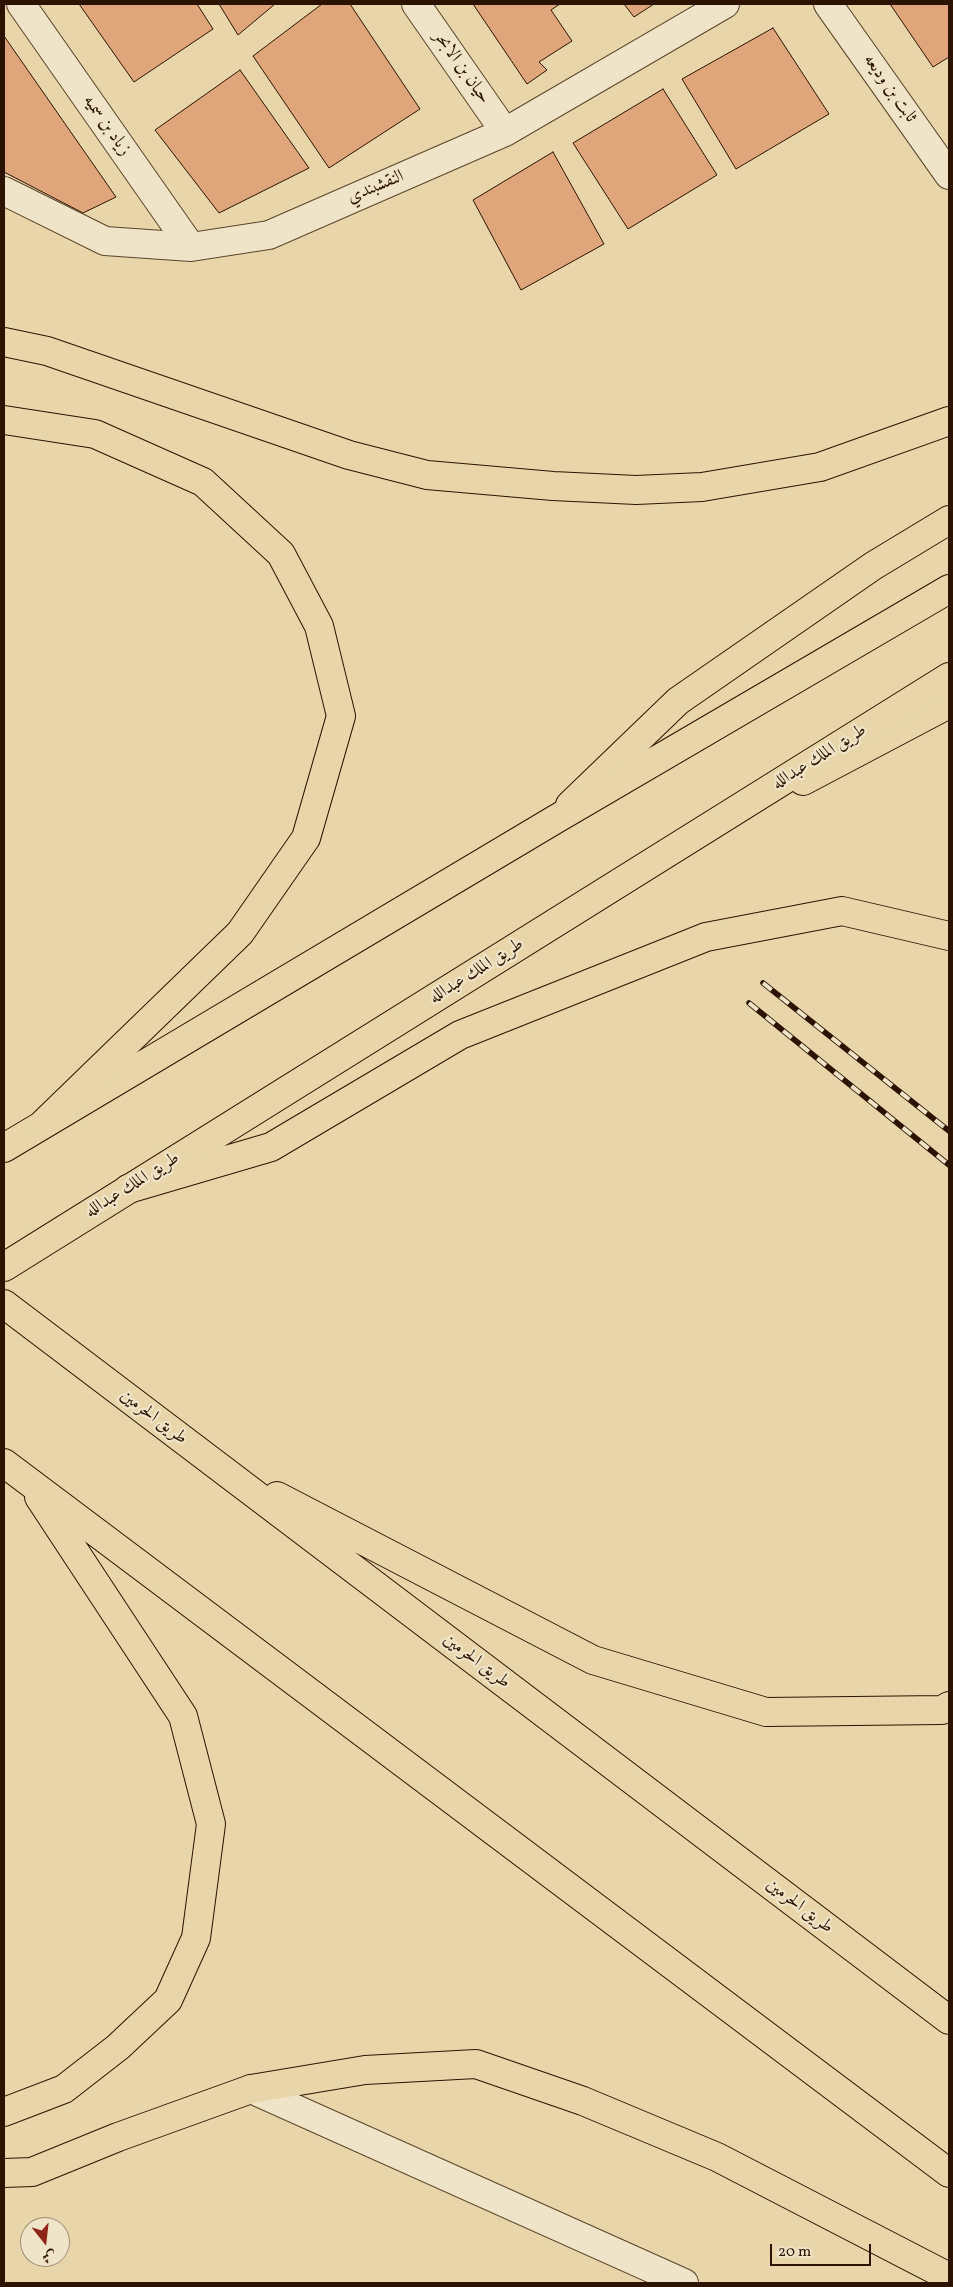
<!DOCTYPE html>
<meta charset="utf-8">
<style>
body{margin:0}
#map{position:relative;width:953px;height:2287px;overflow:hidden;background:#e8d6aa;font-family:Vollkorn,Amiri,serif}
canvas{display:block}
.frame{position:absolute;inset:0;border:5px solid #2c1300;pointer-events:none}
.north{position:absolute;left:20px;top:2217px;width:50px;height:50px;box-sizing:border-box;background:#f0e4c8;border:1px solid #a29078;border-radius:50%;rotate:164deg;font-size:14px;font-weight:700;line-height:20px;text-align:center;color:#2c1300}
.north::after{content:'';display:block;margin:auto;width:18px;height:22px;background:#8f2418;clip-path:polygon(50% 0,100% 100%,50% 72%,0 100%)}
.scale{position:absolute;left:770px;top:2244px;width:101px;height:22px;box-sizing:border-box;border:2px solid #2c1300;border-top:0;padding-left:6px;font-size:15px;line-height:18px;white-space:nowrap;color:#2c1300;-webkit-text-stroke:4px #f0e4c8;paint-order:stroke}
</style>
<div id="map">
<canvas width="953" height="2287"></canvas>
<div class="frame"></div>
<div class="north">ش</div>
<div class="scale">20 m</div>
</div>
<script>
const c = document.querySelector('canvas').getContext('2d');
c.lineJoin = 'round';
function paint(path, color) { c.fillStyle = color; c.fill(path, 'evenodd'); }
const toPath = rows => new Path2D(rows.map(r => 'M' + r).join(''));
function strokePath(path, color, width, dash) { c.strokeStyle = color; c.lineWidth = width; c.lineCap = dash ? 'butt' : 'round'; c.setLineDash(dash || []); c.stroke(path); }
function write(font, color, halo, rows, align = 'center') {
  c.font = font + ' Vollkorn,Amiri,serif'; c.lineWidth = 4.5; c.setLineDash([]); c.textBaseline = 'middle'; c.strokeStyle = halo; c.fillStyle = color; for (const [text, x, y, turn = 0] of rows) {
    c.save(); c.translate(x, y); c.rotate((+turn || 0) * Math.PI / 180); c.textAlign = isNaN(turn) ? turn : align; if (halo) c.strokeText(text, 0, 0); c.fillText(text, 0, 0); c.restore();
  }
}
const building = toPath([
 [79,4,197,4,213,29,134,82,79,4],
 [219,4,275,4,238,35,219,4],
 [322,4,350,4,420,109,329,168,253,56,322,4],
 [473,4,560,4,551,10,572,41,539,62,547,70,527,84,473,4],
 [624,4,654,4,634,17,624,4],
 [890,4,949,4,949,57,933,67,890,4],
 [773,28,829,114,736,169,682,79,773,28],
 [4,36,116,197,83,213,4,172,4,36],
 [240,70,309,168,219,213,155,130,240,70],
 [663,89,717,175,628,229,573,143,663,89],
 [553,152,604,244,521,290,473,200,553,152]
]);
paint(building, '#dfa67b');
strokePath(building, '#2c1300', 1);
const minor = toPath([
 [21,4,191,247],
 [416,4,505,132],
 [828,4,949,175],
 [4,191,105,241,191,247,269,235,505,132,725,4],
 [251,2089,684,2283]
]);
const primary = toPath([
 [803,781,949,704],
 [570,805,678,701,873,566,949,520]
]);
const trunk = toPath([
 [4,1148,556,819,949,589],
 [4,1267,949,677]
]);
const motorway = toPath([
 [4,342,47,351,349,455,427,475,553,486,636,490,702,487,820,467,949,421],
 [4,420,95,434,203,482,281,554,319,626,341,716,306,838,240,933,44,1123],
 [128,1189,271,1147,460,1035,706,937,842,911,949,936],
 [4,1304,949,2020],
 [4,1463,949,2173],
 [277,1496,593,1660,766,1712,942,1710,949,1706],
 [4,2112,64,2089,118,2047,168,2000,196,1938,211,1824,183,1716,39,1497],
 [4,2173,32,2172,118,2137,251,2089,365,2070,476,2064,583,2101,717,2157,949,2277]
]);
strokePath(minor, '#5b442a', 30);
strokePath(primary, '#2c1300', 30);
strokePath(trunk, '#2c1300', 30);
strokePath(motorway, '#2c1300', 30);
strokePath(minor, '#f0e4c8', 28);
strokePath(primary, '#e8d6aa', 28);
strokePath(trunk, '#e8d6aa', 28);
strokePath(motorway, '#e8d6aa', 28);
const rail = toPath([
 [763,983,949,1131],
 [749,1003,949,1165]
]);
strokePath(rail, '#2c1300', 5.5);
strokePath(rail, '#f0e4c8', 4, [11]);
write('18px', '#2c1300', '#f0e4c8', [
 ["حيان بن الابحر",461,68,55],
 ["ثابت بن وديعه",889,89,55],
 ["زياد بن سميه",106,126,55],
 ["النقشبندي",376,188,-23],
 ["طريق الملك عبدالله",820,758,-32],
 ["طريق الملك عبدالله",477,972,-32],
 ["طريق الملك عبدالله",133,1186,-32],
 ["طريق الحرمين",153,1418,37],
 ["طريق الحرمين",476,1662,37],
 ["طريق الحرمين",799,1907,37]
]);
</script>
